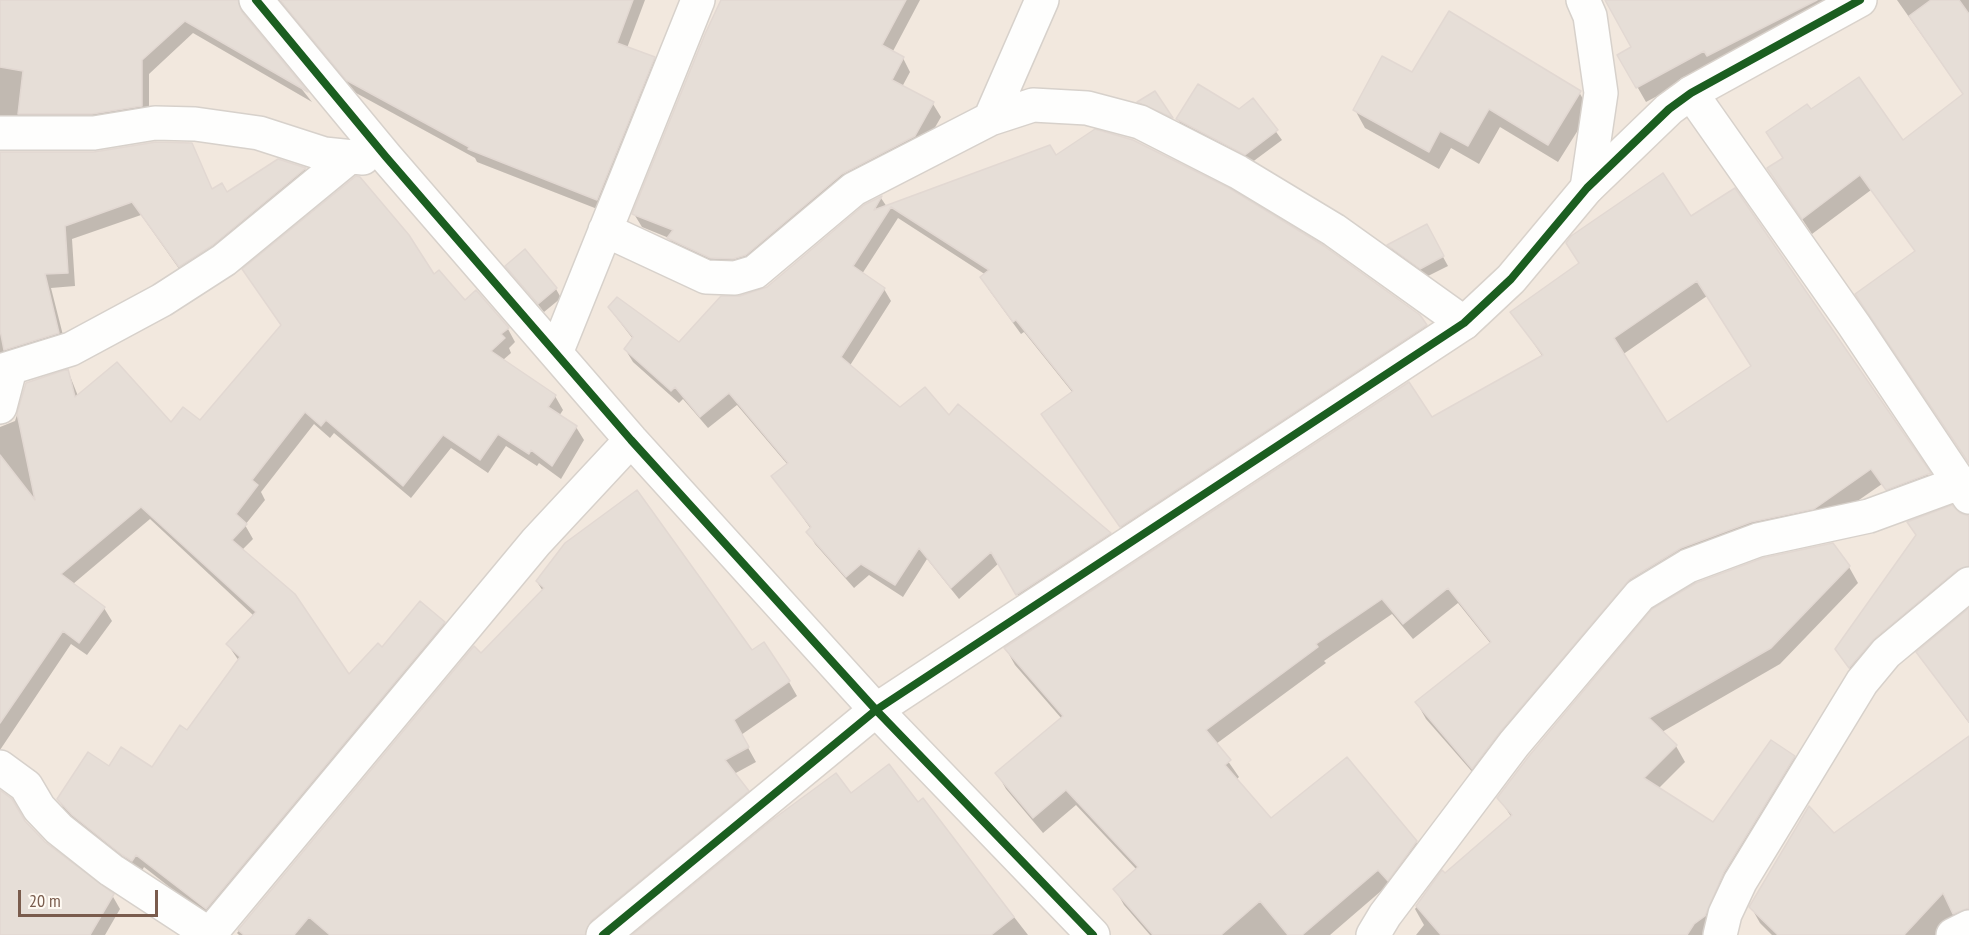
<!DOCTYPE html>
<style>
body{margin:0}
#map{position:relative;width:1969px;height:935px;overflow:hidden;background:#f9f5f0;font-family:"PT Sans Narrow",sans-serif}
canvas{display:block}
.scale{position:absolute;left:18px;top:890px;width:140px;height:27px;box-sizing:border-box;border:3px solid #7a5c4d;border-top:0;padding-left:8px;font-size:18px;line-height:21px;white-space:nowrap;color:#7a5c4d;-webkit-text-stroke:4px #fffaf3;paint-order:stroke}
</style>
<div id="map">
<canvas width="1969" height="935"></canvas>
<div class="scale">20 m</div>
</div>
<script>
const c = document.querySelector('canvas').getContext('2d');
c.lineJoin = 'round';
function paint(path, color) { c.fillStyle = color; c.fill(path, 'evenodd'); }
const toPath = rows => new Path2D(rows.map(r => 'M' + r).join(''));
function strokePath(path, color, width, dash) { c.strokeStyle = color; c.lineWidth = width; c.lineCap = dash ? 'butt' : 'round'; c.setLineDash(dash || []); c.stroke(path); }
paint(toPath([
 [0,0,1969,0,1969,935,0,935]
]), '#f2e8de');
paint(toPath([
 [0,0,250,0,245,8,245,18,312,102,193,33,149,74,149,119,0,129],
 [278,0,645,0,627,48,654,59,661,72,605,212,477,162,475,158,356,93],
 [723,0,920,0,892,53,903,58,910,72,902,87,933,104,941,117,922,150,741,272,677,251,669,238,642,227,634,214],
 [1606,0,1857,0,1714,66,1646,102,1619,55,1633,48],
 [1897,0,1969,0,1969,463,1866,310,1916,252,1871,190,1812,234,1769,169,1784,159,1811,111,1903,142,1964,95],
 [1412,74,1579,92,1590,111,1558,162,1500,127,1479,164,1451,148,1439,169,1365,128,1355,110],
 [1154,93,1171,118,1175,125,1144,111,1139,102],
 [1253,100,1282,140,1251,163,1183,129,1178,119,1239,111],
 [191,144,213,191,226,194,278,161,305,169,313,182,187,280,141,215,72,239,75,286,51,288,66,347,0,368,0,153,94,153],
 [1055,157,1426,326,1433,338,1129,538,1050,427,1073,393,1024,332,1021,334,989,290,982,278,986,275,898,218,862,274,884,289,891,301,849,367,900,409,949,417,959,406,1110,534,1117,546,1025,607,999,563,959,599,927,559,903,597,869,575,854,588,815,544,808,532,811,529,773,476,788,465,737,405,708,428,683,399,679,403,633,362,625,349,633,339,609,308,679,344,741,297,767,288,865,206,881,198,887,207],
 [1735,190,1938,490,1896,505,1882,484,1823,525,1691,564,1482,783,1426,719,1417,703,1491,644,1458,603,1413,639,1392,614,1324,661,1326,663,1216,744,1239,777,1236,780,1270,820,1416,842,1425,858,1388,885,1330,935,1150,935,1124,905,1115,889,1137,870,1076,805,1043,833,1006,789,997,773,1062,719,1015,665,1006,649,1543,357,1512,312,1690,218],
 [1707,296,1752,367,1667,424,1622,355],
 [1426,226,1448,266,1426,277,1394,254,1389,245],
 [507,266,556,289,561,298,544,312],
 [434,277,465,302,508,329,515,342,509,348,511,353,503,360,555,396,563,410,559,416,576,427,584,440,561,479,539,463,537,466,506,446,488,473,451,448,411,498,334,433,330,438,314,424,261,492,265,500,245,525,253,539,242,550,349,676,383,649,444,623,452,637,214,922,144,867,140,874,81,829,66,813,59,800,109,768,153,769,187,732,239,661,228,645,254,616,150,519,73,584,104,608,112,621,87,655,71,644,0,750,0,427,15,421,27,384,68,371,78,396,171,424,200,423,282,326,252,283],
 [1959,515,1969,517,1969,584,1859,683,1837,649],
 [1849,567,1858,583,1780,664,1662,732,1676,746,1685,762,1658,789,1713,824,1794,757,1803,773,1710,935,1416,935,1424,925,1415,909,1442,873,1445,875,1512,818,1499,798],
 [537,582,751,652,789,682,797,696,741,735,756,762,734,774,756,806,599,935,239,935,237,933,474,648,481,655,543,591],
 [1969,610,1969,723,1918,653],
 [1969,738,1969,928,1952,935,1772,935,1760,923,1751,907,1809,808,1834,835],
 [0,792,46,845,112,895,120,909,105,935,0,935],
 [851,795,918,804,923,800,1028,935,634,935]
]), '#0003');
const building = toPath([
 [0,0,238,0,242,12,308,92,185,21,142,60,142,106,92,114,18,114,23,71,0,67,0,0],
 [280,0,633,0,617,43,655,57,597,200,468,149,469,147,346,80,280,0],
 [721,0,906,0,882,45,904,57,892,80,934,102,915,136,842,174,746,255,733,259,710,258,667,238,673,230,632,214,705,34,721,0],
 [1605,0,1817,0,1707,56,1704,51,1636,88,1617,55,1631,47,1605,0],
 [1931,0,1959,0,1969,14,1969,463,1855,294,1915,251,1860,175,1802,219,1767,168,1783,158,1766,132,1807,104,1811,109,1859,77,1903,140,1963,94,1909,16,1931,0],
 [1449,11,1581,91,1548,145,1489,109,1468,146,1440,131,1429,152,1353,110,1382,56,1412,72,1449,11],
 [1198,84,1239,109,1253,98,1278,130,1245,155,1176,119,1198,84],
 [1155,91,1173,118,1137,102,1155,91],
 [1095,129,1133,140,1229,188,1324,246,1420,315,1427,325,1120,527,1041,414,1073,391,1016,320,1013,322,980,277,989,270,891,207,853,266,885,288,841,357,900,407,925,387,949,415,958,404,1111,533,1016,595,991,552,951,588,919,548,895,585,861,564,846,577,806,532,811,527,771,476,788,463,729,393,700,417,675,387,671,391,624,349,633,337,608,307,617,297,679,342,721,296,740,296,767,287,864,205,882,196,874,210,1050,145,1056,155,1095,129],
 [156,142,192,143,212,189,222,183,227,192,278,159,306,168,213,245,179,267,132,202,65,226,68,273,45,274,59,333,4,350,0,330,0,152,94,152,156,142],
 [1663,173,1691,216,1735,188,1931,473,1886,490,1871,469,1814,509,1751,522,1681,548,1630,579,1500,732,1472,769,1415,702,1491,642,1448,588,1403,624,1382,599,1316,644,1318,647,1206,730,1231,760,1225,765,1271,818,1347,757,1417,841,1388,881,1378,870,1302,935,1288,935,1260,901,1221,935,1153,935,1113,889,1138,867,1066,790,1033,818,995,773,1063,716,1004,648,1409,382,1432,417,1543,355,1510,312,1579,263,1566,243,1571,236,1663,173],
 [1697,281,1751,366,1667,422,1614,338,1697,281],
 [356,176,360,177,409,235,434,274,439,270,465,300,476,290,509,328,501,334,505,338,491,351,556,395,548,407,577,426,552,466,531,450,529,454,498,434,480,460,443,435,403,486,326,420,321,426,305,412,252,480,258,485,236,514,247,524,232,540,295,594,349,674,378,643,382,647,420,601,445,622,206,909,136,855,132,861,122,855,72,815,57,799,88,752,109,766,121,747,152,767,180,725,187,730,240,657,226,644,256,612,141,507,61,574,105,607,79,643,63,631,0,723,0,455,35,500,17,413,26,383,68,369,75,397,117,362,171,422,183,407,200,420,281,325,242,269,356,176],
 [1427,224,1444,256,1420,269,1387,245,1427,224],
 [525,249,557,288,538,304,505,266,525,249],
 [637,490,752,650,764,642,790,681,734,720,749,747,725,760,749,791,591,921,585,935,330,935,309,917,294,935,244,935,238,930,474,646,481,653,544,588,536,581,565,543,637,490],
 [1952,505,1960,513,1969,516,1969,566,1957,570,1874,639,1849,668,1835,649,1916,535,1907,522,1952,505],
 [1833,543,1850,566,1771,648,1649,718,1677,745,1644,778,1713,822,1771,740,1795,756,1724,872,1705,916,1694,924,1687,935,1441,935,1416,906,1442,870,1445,873,1512,815,1497,798,1529,756,1652,609,1696,583,1763,558,1833,543],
 [1969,608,1969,722,1916,652,1969,608],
 [1969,736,1969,908,1953,914,1943,893,1904,935,1778,935,1749,907,1809,806,1834,833,1969,736],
 [889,764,918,802,923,798,1014,917,991,935,632,935,772,820,836,773,851,793,889,764],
 [0,790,12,799,25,821,45,842,114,894,90,935,0,935,0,790]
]);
paint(building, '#e6ded7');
strokePath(building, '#e2d8d2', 1.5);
const street = toPath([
 [256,0,386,157,631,440,876,710,1093,935],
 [1583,0,1590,16,1601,93,1587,188],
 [1691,93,1854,325,1969,497],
 [990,119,1042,0],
 [0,133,94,133,155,123,195,124,259,133,324,154,363,158],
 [605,230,706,277,735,278,755,272,854,189,990,119,1033,105,1087,108,1140,122,1238,172,1334,230,1464,323],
 [556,353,698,0],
 [0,371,71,349,162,300,224,260,347,159],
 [0,407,10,369],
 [0,767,26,786,39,808,59,829,111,870,209,934],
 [209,935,536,542,631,440],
 [1373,935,1385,915,1514,744,1640,595,1688,566,1758,540,1869,516,1959,483],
 [1720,935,1725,914,1740,882,1862,682,1886,653,1969,584],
 [1953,935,1969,927]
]);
const secondary = toPath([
 [603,935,876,710,1464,323,1511,279,1587,188,1669,109,1691,93,1860,0]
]);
strokePath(street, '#d7d1cb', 36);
strokePath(secondary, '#d9d2cb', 36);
strokePath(street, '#fefefd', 33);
strokePath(secondary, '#fefefd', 33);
strokePath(toPath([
 [256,0,386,157,631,440,876,710,1093,935],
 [603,935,876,710,1464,323,1511,279,1587,188,1669,109,1691,93,1860,0]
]), '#1b5e20', 8);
</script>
